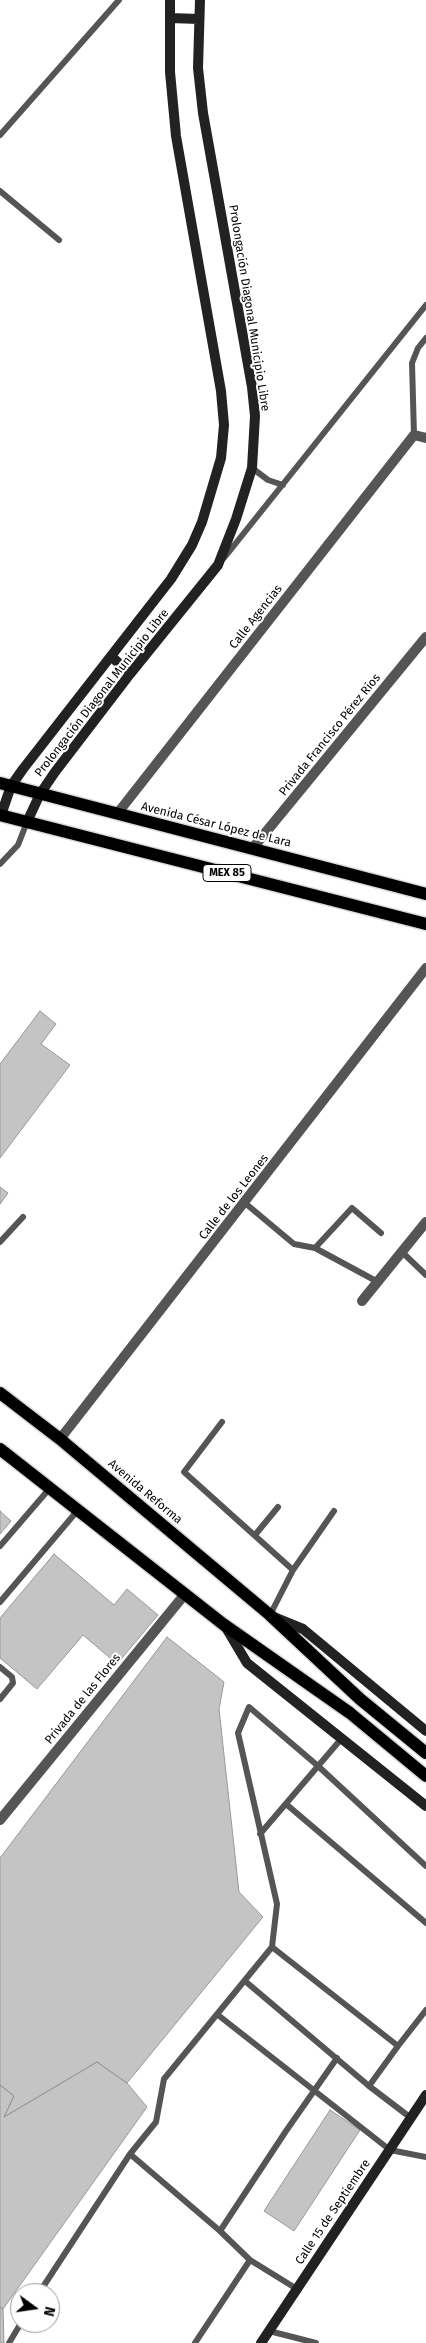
<!DOCTYPE html>
<meta charset="utf-8">
<style>
body{margin:0}
#map{position:relative;width:426px;height:2343px;overflow:hidden;background:#fff;font-family:"Fira Sans",sans-serif}
canvas{display:block}
.north{position:absolute;left:10px;top:2283px;width:50px;height:50px;box-sizing:border-box;background:#fff;border:1px solid #999;border-radius:50%;rotate:104deg;font-size:14px;font-weight:700;line-height:20px;text-align:center;color:#000}
.north::after{content:'';display:block;margin:auto;width:18px;height:22px;background:#000;clip-path:polygon(50% 0,100% 100%,50% 72%,0 100%)}
</style>
<div id="map">
<canvas width="426" height="2343"></canvas>
<div class="north">N</div>
</div>
<script>
const c = document.querySelector('canvas').getContext('2d');
c.lineJoin = 'round';
function paint(path, color) { c.fillStyle = color; c.fill(path, 'evenodd'); }
const toPath = rows => new Path2D(rows.map(r => 'M' + r).join(''));
function strokePath(path, color, width, dash) { c.strokeStyle = color; c.lineWidth = width; c.lineCap = dash ? 'butt' : 'round'; c.setLineDash(dash || []); c.stroke(path); }
function write(font, color, halo, rows, align = 'center') {
  c.font = font + ' "Fira Sans",sans-serif'; c.lineWidth = 4; c.setLineDash([]); c.textBaseline = 'middle'; c.strokeStyle = halo; c.fillStyle = color; for (const [text, x, y, turn = 0] of rows) {
    c.save(); c.translate(x, y); c.rotate((+turn || 0) * Math.PI / 180); c.textAlign = isNaN(turn) ? turn : align; if (halo) c.strokeText(text, 0, 0); c.fillText(text, 0, 0); c.restore();
  }
}
const building = toPath([
 [40,1011,56,1024,41,1044,70,1065,0,1158,0,1064,40,1011],
 [0,1187,8,1193,0,1204,0,1187],
 [0,1511,11,1521,0,1534,0,1511],
 [54,1554,114,1605,127,1589,158,1615,117,1664,83,1635,37,1689,0,1658,0,1618,54,1554],
 [167,1637,224,1682,219,1709,239,1892,263,1917,127,2083,97,2062,4,2117,14,2096,0,2085,0,1858,167,1637],
 [97,2062,127,2083,147,2107,3,2309,0,2307,0,2085,14,2096,4,2117,97,2062],
 [330,2110,360,2130,294,2231,264,2211,330,2110],
 [0,2307,3,2309,4,2343,0,2343,0,2307]
]);
paint(building, '#c4c4c4');
strokePath(building, '#999', 1);
const primary = toPath([
 [0,783,426,894],
 [0,815,426,924],
 [0,1393,60,1439,270,1615,360,1699,426,1753],
 [0,1449,223,1624,350,1713,426,1776]
]);
strokePath(primary, '#dbdbdb', 15);
strokePath(toPath([
 [0,135,119,0],
 [0,191,59,240],
 [414,435,412,363,418,348,426,338],
 [252,468,268,480,283,485],
 [224,558,426,305],
 [0,864,18,845,27,822],
 [245,1203,294,1244,315,1248,378,1282],
 [0,1242,23,1217],
 [315,1248,352,1208,381,1233],
 [402,1252,426,1275],
 [222,1422,184,1472,293,1570],
 [255,1535,278,1507],
 [0,1546,50,1488],
 [0,1602,78,1510],
 [270,1615,293,1570,334,1511],
 [0,1667,12,1677,13,1683,0,1699],
 [286,1804,426,1923],
 [260,1834,342,1738],
 [272,1947,398,2046,369,2086,411,2118],
 [245,1981,369,2086],
 [218,2015,390,2150,426,2157],
 [398,2046,426,2010],
 [130,2154,220,2231],
 [297,2289,250,2260,220,2231,286,2131,337,2058],
 [39,2293,130,2154,156,2122,164,2079,272,1947,277,1904,238,1733,249,1707,318,1766,426,1866],
 [269,2331,316,2343],
 [9,2343,21,2323],
 [195,2343,250,2260]
]), '#555', 6);
strokePath(toPath([
 [117,814,414,435,426,438],
 [252,849,426,637],
 [362,1301,426,1222],
 [60,1439,426,968],
 [0,1820,185,1594]
]), '#555', 10);
strokePath(toPath([
 [170,18,199,19],
 [111,656,130,674],
 [1,815,11,786,23,769,171,579,192,545,202,522,221,458,224,425,221,391,176,136,170,72,170,0],
 [27,822,40,794,55,772,130,674,218,565,236,519,252,468,255,416,252,387,203,113,198,68,200,0],
 [276,1618,303,1629,426,1731],
 [225,1626,247,1663,426,1806],
 [261,2343,426,2095]
]), '#222', 10);
strokePath(primary, '#000', 12);
for (const [x, y, w] of [
 [227,873,48]
]) { const box = new Path2D(); box.roundRect(x - w / 2, y - 8.5, w, 17, 4); c.fillStyle = '#fff'; c.fill(box); strokePath(box, '#000', 1); }
write('bold 11px', '#000', null, [
 ["MEX 85",227,873]
]);
write('12px', '#000', '#fff', [
 ["Prolongación Diagonal Municipio Libre",249,308,81],
 ["Calle Agencias",256,617,-52],
 ["Prolongación Diagonal Municipio Libre",102,693,-52],
 ["Privada Francisco Pérez Ríos",330,735,-51],
 ["Avenida César López de Lara",216,825,14],
 ["Calle de los Leones",234,1197,-52],
 ["Avenida Reforma",145,1492,40],
 ["Privada de las Flores",83,1699,-51],
 ["Calle 15 de Septiembre",333,2212,-56]
]);
</script>
